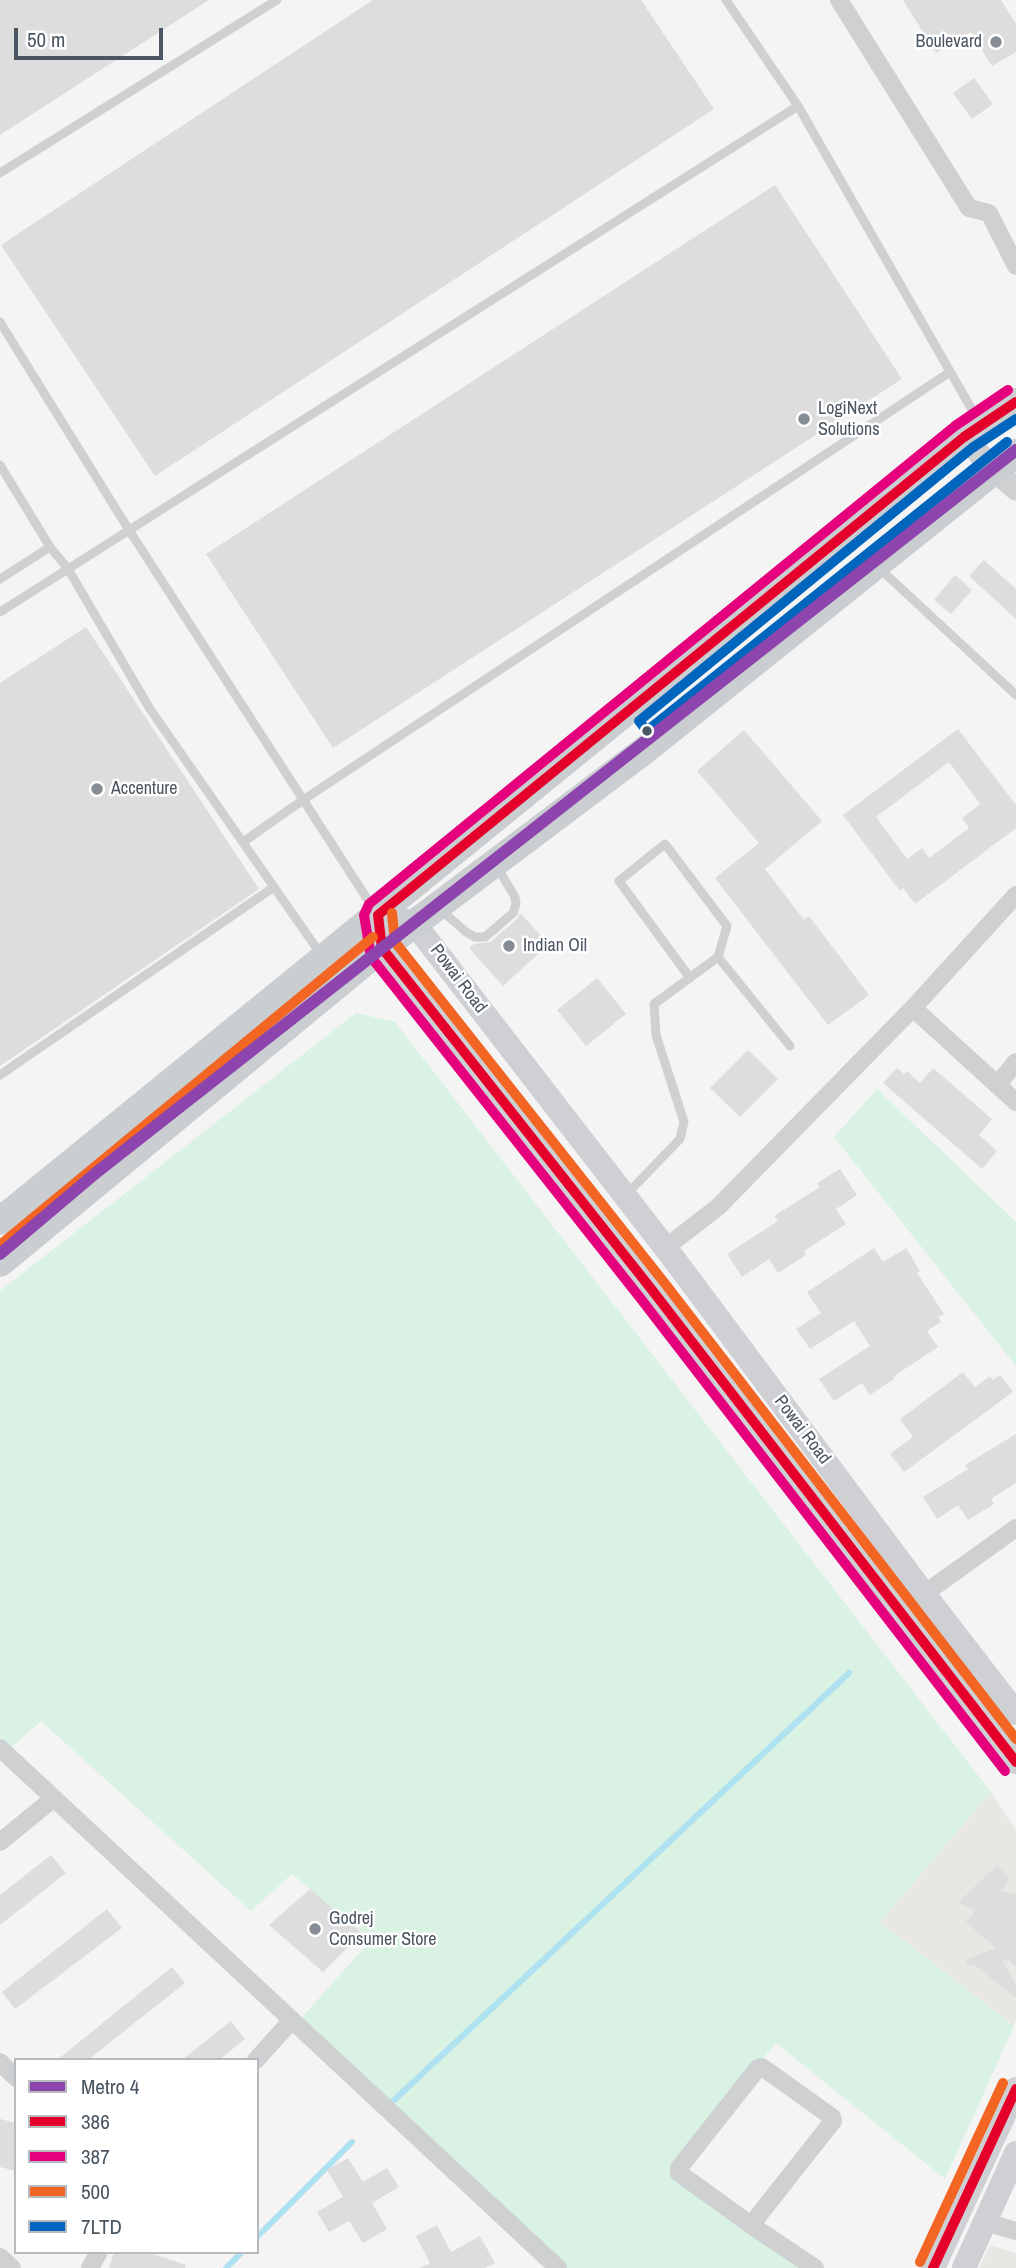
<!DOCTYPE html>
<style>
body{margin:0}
#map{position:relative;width:1016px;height:2268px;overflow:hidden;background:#f4f4f4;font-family:"Archivo Narrow",sans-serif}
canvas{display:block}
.legend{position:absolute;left:14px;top:2058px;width:245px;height:196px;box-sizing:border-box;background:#fff;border:2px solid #b7bbc0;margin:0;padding:9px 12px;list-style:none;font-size:21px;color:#4a5661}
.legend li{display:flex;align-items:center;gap:14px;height:35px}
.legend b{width:35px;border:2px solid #b7bbc0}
.scale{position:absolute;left:14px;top:28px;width:149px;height:32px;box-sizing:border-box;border:4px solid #4a5661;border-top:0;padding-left:9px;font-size:21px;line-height:24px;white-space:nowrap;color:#4a5661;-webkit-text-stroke:5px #fff;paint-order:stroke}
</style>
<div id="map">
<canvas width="1016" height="2268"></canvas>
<ul class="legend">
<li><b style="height:9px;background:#8e44ad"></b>Metro 4</li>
<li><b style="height:9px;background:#e4002b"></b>386</li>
<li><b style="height:9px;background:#e5007d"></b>387</li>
<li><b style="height:9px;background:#f26522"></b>500</li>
<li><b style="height:9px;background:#0065bd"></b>7LTD</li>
</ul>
<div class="scale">50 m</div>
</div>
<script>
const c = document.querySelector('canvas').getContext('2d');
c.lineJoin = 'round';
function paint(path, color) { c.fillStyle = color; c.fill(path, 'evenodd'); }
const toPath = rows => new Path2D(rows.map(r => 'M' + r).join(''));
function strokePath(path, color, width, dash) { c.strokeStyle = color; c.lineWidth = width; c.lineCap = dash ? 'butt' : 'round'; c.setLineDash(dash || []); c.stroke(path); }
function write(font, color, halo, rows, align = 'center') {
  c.font = font + ' "Archivo Narrow",sans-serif'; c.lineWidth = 5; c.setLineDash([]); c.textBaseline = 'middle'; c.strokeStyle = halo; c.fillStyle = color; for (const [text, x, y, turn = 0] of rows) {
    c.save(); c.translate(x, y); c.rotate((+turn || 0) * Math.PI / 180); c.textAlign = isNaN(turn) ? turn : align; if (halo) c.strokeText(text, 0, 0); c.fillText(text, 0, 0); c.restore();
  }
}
paint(toPath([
 [991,1792,1016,1830,1016,2019,1014,2026,879,1922],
 [990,2245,1016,2253,1016,2268,979,2268]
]), '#e8e7e3');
paint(toPath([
 [356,1013,395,1022,991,1792,880,1922,1014,2026,945,2179,776,2043,675,2160,814,2268,559,2268,296,2024,371,1940,292,1874,251,1911,41,1721,7,1751,0,1744,0,1291],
 [877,1089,1016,1222,1016,1366,834,1137]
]), '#d9f2e3');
strokePath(toPath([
 [391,2103,849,1673],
 [257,2237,352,2142],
 [226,2268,242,2252]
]), '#aee2f0', 6);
paint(toPath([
 [0,0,209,0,0,135],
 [373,0,641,0,714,109,155,476,1,245],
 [903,0,1001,0,1016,24,1016,52,992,66,971,32,936,53],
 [974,78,993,104,972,119,953,93],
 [775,185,902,379,333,748,206,554],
 [984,560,1016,589,1016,619,969,576],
 [955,575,972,590,951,614,934,600],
 [86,627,259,889,0,1066,0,683],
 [958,729,1016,805,1016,828,915,904,903,888,900,891,843,815],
 [949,762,980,804,962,818,969,828,929,858,922,848,907,859,876,817],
 [744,730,822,821,765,869,804,920,809,916,869,995,828,1025,715,878,759,843,697,771],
 [520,913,549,944,503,986,469,948,474,944,490,942,518,918],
 [597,978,626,1014,586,1046,557,1010],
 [748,1050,778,1079,740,1117,710,1088],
 [897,1068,904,1074,907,1071,920,1083,933,1068,992,1119,979,1135,997,1151,982,1169,883,1083],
 [840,1169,857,1195,836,1209,846,1224,804,1251,806,1255,778,1273,769,1259,742,1277,727,1254,778,1221,774,1216,820,1187,817,1183],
 [874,1248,883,1262,906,1248,920,1271,917,1273,944,1314,938,1317,941,1322,927,1331,938,1347,894,1376,895,1378,870,1395,862,1383,834,1401,819,1379,870,1346,854,1321,810,1349,796,1329,821,1313,807,1292],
 [963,1372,975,1387,990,1376,993,1380,1000,1375,1013,1392,904,1472,890,1454,913,1437,900,1419],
 [1016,1434,1016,1483,991,1499,994,1504,968,1520,958,1505,937,1519,923,1497,968,1469,965,1465],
 [51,1855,66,1873,0,1925,0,1895],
 [997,1865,1009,1878,1002,1891,1016,1894,1016,1967,1009,1960,1002,1961,1016,1985,1016,1998,975,1965,968,1966,966,1960,996,1948,966,1922,975,1911,959,1902],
 [310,1889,362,1933,323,1972,269,1925],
 [107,1909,122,1928,15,2009,2,1992],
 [172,1967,185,1983,88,2060,57,2060],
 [231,2021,245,2039,219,2060,182,2060],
 [0,2119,16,2123,16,2171,0,2167],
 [348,2158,363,2182,387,2168,399,2187,372,2203,387,2229,363,2243,349,2221,329,2232,317,2212,343,2197,327,2170],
 [437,2225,451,2252,480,2236,495,2263,485,2268,419,2268,430,2263,416,2236],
 [114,2252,147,2252,186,2265,185,2268,109,2268]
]), '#ddddde');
strokePath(toPath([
 [726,0,798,106,979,422],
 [0,173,277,0],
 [0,322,129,530,375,911],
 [0,465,50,547,68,569,150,709,322,956],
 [879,568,1016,695],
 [0,579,50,547],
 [0,612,798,106],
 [243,842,303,800,950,372],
 [440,909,466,932,475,937,485,937,513,913,516,904,515,897,497,867],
 [690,978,619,881,665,844,727,926,718,957,790,1046],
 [0,1075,274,887],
 [625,1196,680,1139,684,1122,656,1035,654,1004,718,957]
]), '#ced0d2', 9);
strokePath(toPath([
 [839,0,969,208,989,213,1016,266],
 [913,1008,1016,1102],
 [997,1085,1016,1062],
 [665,1248,718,1207,913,1008,1016,895],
 [924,1594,1016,1528],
 [0,1748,558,2268],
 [0,1842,54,1798],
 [256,2060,292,2020],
 [0,2062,16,2078],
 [985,2222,1016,2231],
 [751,2225,833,2121,832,2117,762,2067,758,2068,679,2168,679,2173,751,2225,815,2268],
 [0,2257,12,2268],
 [90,2268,99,2252]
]), '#ced0d2', 18);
strokePath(toPath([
 [964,437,994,470,1016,489]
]), '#ced0d2', 23);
strokePath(toPath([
 [398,919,414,923,677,1263,924,1594,1016,1713],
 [380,931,382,948,652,1290,1016,1762],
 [933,2268,1016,2089],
 [964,2268,1016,2153]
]), '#ced0d4', 24);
strokePath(toPath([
 [0,1221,964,437,1016,402],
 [0,1263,382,948,645,750,1016,453]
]), '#caced1', 28);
strokePath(toPath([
 [1016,402,964,437,378,915,382,948,652,1290,1016,1762],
 [933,2268,1016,2089]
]), '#e4002b', 10);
strokePath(toPath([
 [1005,1771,641,1299,371,957,364,915,369,904,955,426,1008,390]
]), '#e5007d', 10);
strokePath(toPath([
 [392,913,395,942,663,1281,1016,1739],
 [0,1245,373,937],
 [920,2262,1003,2083]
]), '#f26522', 10);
strokePath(toPath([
 [1007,442,647,731,639,721,972,448,1016,419]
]), '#0065bd', 10);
strokePath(toPath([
 [0,1254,97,1172,1016,450]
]), '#8e44ad', 12);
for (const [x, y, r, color] of [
 [996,42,7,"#868d94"],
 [804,419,7,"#868d94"],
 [647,731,6,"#4a5661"],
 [97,789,7,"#868d94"],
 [509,946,7,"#868d94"],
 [315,1929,7,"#868d94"]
]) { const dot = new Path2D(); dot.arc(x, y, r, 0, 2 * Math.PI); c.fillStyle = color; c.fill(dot); strokePath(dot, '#fff', 2.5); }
write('18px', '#4a5661', '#fff', [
 ["Boulevard",982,42,"right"],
 ["LogiNext",818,409],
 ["Solutions",818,430],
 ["Accenture",111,789],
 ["Indian Oil",523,946],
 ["Godrej",329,1919],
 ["Consumer Store",329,1940]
], 'left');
write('18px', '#4a5661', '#fff', [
 ["Powai Road",458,979,53],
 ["Powai Road",802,1430,53]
]);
</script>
